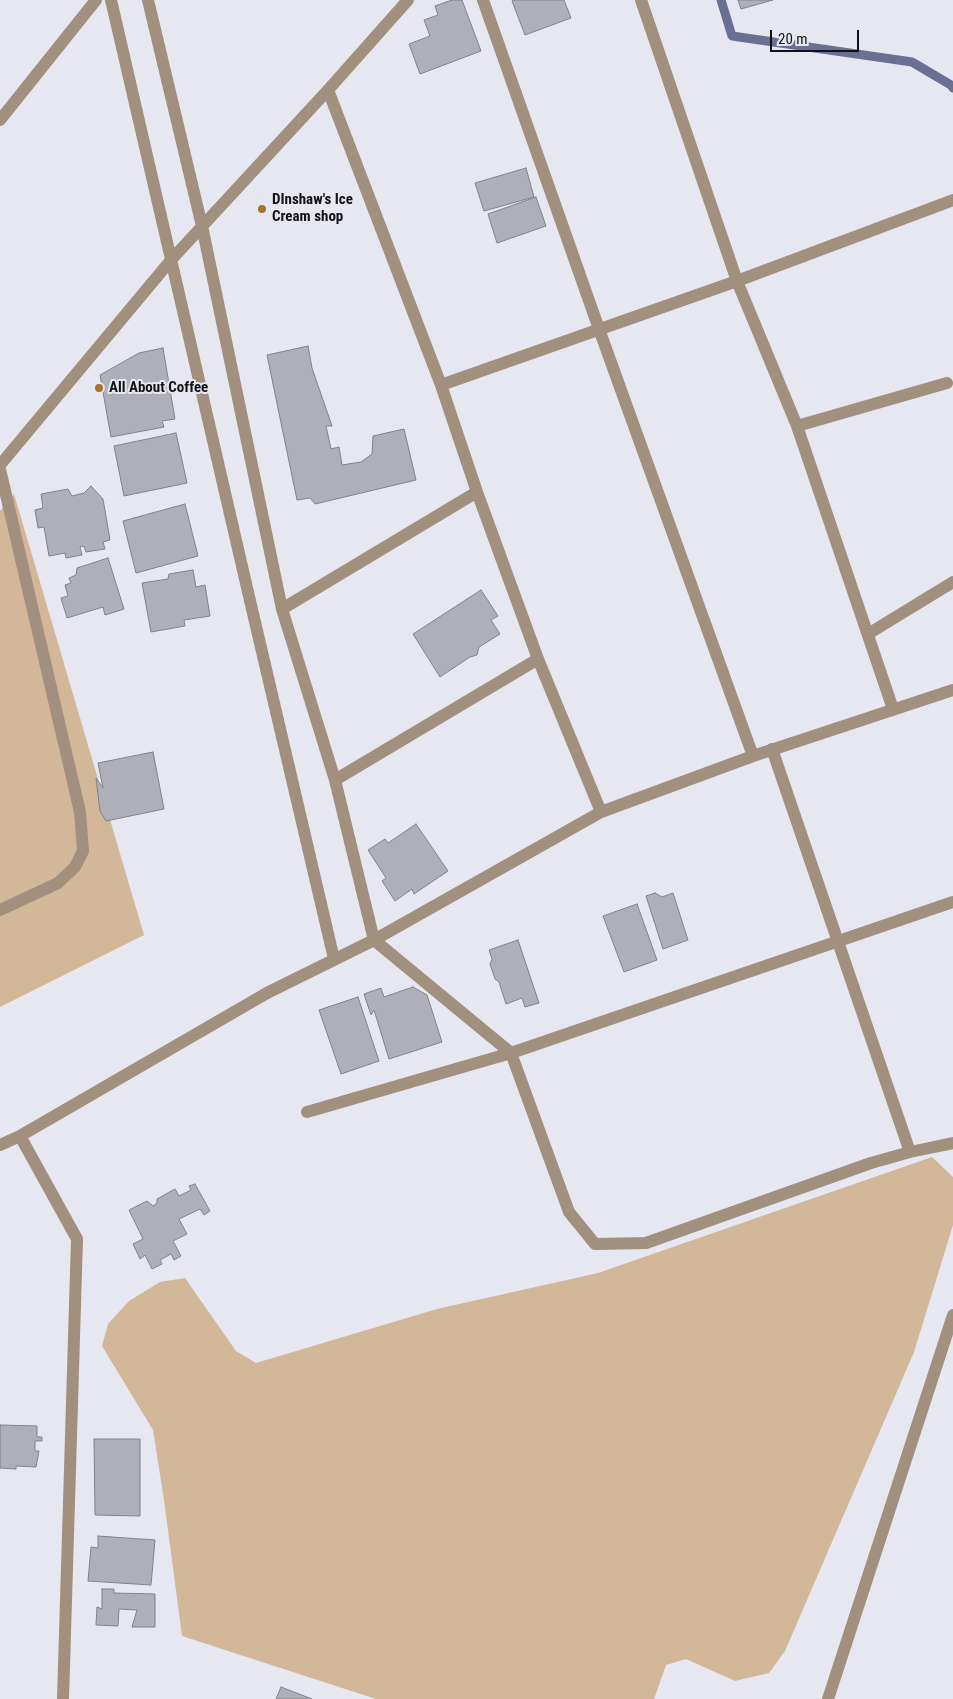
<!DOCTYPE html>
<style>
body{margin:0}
#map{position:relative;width:953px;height:1699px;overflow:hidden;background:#e6e7f0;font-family:"Roboto Condensed",sans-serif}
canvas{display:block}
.scale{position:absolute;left:770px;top:30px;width:89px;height:22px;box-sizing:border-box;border:2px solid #121215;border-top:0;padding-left:6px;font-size:15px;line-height:18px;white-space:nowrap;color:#121215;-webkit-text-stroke:4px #e6e7f0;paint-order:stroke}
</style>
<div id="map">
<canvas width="953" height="1699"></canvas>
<div class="scale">20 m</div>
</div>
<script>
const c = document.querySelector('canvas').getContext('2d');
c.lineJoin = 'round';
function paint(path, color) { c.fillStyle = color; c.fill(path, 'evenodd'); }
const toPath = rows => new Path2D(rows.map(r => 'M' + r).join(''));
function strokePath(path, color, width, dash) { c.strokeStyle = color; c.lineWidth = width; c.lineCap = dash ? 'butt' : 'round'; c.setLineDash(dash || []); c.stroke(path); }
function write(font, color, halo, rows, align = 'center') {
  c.font = font + ' "Roboto Condensed",sans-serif'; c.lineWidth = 4; c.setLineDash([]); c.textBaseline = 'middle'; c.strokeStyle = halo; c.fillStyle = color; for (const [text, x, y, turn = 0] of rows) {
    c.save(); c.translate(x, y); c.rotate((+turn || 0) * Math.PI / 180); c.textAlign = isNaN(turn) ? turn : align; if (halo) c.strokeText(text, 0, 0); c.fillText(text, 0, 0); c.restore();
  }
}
paint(toPath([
 [14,494,144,935,0,1007,0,511],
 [932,1157,953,1177,953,1225,914,1352,785,1651,769,1673,735,1681,686,1659,666,1665,654,1699,376,1699,182,1636,164,1500,153,1430,102,1346,108,1324,129,1301,160,1282,185,1278,236,1351,256,1363,437,1309,598,1273]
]), '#d2b799');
strokePath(toPath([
 [721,0,732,36,912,62,951,85,953,88]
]), '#6b6f93', 9);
const building = toPath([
 [452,0,462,0,481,51,420,74,409,44,430,36,424,20,438,15,435,6,452,0],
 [514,0,564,0,571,18,525,35,512,1,514,0],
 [738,0,773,0,741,9,738,0],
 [526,168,534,197,484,211,475,183,526,168],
 [536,197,546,226,497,243,488,214,536,197],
 [308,346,312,368,332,426,326,426,331,449,339,447,342,465,361,462,372,454,373,436,404,429,416,480,315,504,310,498,297,500,267,355,308,346],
 [163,348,175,419,162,421,164,427,111,437,100,375,139,353,163,348],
 [176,433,187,483,124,496,114,446,176,433],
 [91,486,103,499,110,540,103,542,105,549,86,552,84,546,80,547,82,555,66,558,65,553,49,556,44,527,38,528,35,510,43,508,41,494,68,489,72,496,84,493,91,486],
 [185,504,198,556,136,573,123,521,185,504],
 [108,558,124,609,105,615,103,607,67,618,61,598,68,596,65,585,71,583,69,578,76,575,77,568,108,558],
 [193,570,196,587,205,585,210,616,184,620,185,626,151,632,142,583,168,579,169,574,193,570],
 [481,590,498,616,491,620,500,634,479,647,477,655,470,657,440,677,413,634,481,590],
 [153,752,164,809,106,821,100,811,96,778,103,788,98,763,153,752],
 [416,824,448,871,414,894,412,889,395,901,382,881,386,878,368,850,385,839,388,843,416,824],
 [655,893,662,897,673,893,688,940,663,949,646,896,655,893],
 [637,904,657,960,624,972,603,916,637,904],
 [518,940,539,1003,525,1007,522,998,506,1004,499,982,495,979,490,964,492,959,489,950,518,940],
 [413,987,427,995,442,1042,389,1059,374,1010,371,1015,364,994,381,988,384,997,413,987],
 [358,997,379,1061,341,1074,319,1010,358,997],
 [195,1184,210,1211,204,1215,200,1209,179,1219,187,1234,173,1241,181,1256,174,1260,171,1254,160,1260,162,1264,152,1269,145,1255,140,1259,133,1244,143,1239,129,1210,147,1201,153,1206,157,1203,157,1199,175,1189,179,1196,191,1190,189,1186,195,1184],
 [0,1425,37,1426,37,1437,42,1437,42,1441,35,1441,35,1451,39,1451,36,1467,16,1466,16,1469,0,1468,0,1425],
 [94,1439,140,1439,140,1516,95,1515,94,1439],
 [98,1536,155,1540,151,1585,88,1581,91,1547,98,1548,98,1536],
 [102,1589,114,1589,114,1593,155,1594,155,1627,132,1627,137,1610,119,1609,118,1626,96,1625,97,1607,102,1609,102,1589],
 [281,1687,312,1699,276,1699,281,1687]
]);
paint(building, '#aeafb8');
strokePath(building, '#81828a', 1);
strokePath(toPath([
 [111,0,248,592,334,959],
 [148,0,202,226,282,609,335,780,374,940,511,1053,569,1212,595,1244,646,1243,871,1163,910,1152,953,1143],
 [483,0,599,329,753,756],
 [641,0,737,281,797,426,893,709],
 [328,90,441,385,477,492,538,659,601,812],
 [0,120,96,0],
 [441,385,737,281,953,200],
 [797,426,947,383],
 [0,465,171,260,328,90,408,0],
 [0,469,80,812,83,851,75,867,58,883,0,910],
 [282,609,477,492],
 [868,634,953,582],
 [772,749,910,1152],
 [335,780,538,659],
 [307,1112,511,1053,953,902],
 [20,1136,77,1239,63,1699],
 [0,1145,20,1136,267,993,374,940,601,812,753,756,953,690],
 [828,1699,953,1315]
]), '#a1907d', 12);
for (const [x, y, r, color] of [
 [262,209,5,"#a8732d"],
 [99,388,5,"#a8732d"]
]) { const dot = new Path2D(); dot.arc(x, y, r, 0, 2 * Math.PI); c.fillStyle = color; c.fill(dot); strokePath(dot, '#e6e7f0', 2); }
write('bold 15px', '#121215', '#e6e7f0', [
 ["DInshaw's Ice",272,200],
 ["Cream shop",272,217],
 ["All About Coffee",109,388]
], 'left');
</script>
